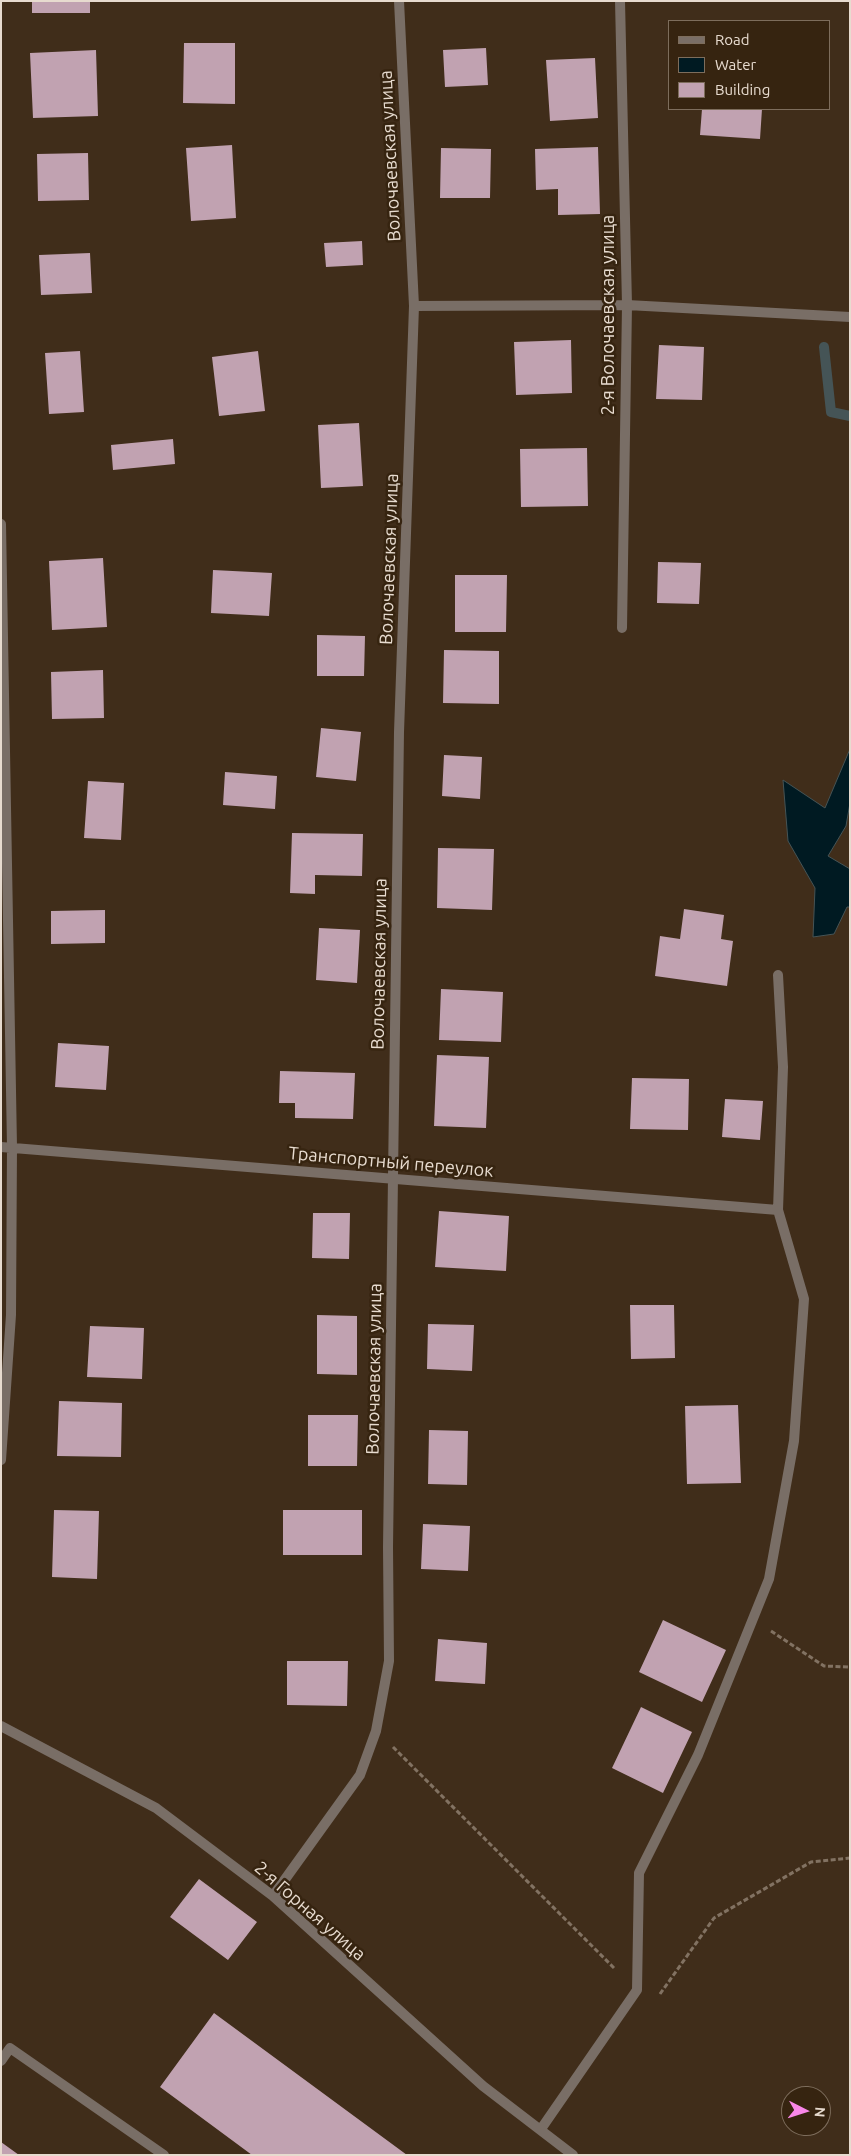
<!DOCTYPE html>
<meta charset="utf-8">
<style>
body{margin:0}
#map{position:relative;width:851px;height:2156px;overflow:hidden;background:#402d1a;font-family:Ubuntu,sans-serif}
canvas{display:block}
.frame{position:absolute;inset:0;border:2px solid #e7dbcf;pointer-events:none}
.legend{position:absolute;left:668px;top:20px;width:162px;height:90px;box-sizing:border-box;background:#362410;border:1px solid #7d6d5c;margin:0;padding:6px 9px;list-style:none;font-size:15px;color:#e7dbcf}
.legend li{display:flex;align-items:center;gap:10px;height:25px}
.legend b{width:25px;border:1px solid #7d6d5c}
.north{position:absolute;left:781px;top:2086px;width:50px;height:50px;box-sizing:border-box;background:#362410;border:1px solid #7d6d5c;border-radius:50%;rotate:95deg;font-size:14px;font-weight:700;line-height:20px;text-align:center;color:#e7dbcf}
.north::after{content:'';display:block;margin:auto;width:18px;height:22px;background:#f987e9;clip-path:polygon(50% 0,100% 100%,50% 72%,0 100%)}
</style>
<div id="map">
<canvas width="851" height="2156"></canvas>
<div class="frame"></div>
<ul class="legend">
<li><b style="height:6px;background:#796e66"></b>Road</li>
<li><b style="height:14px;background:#001a22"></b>Water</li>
<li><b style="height:14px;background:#c1a2b1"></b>Building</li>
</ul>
<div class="north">N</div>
</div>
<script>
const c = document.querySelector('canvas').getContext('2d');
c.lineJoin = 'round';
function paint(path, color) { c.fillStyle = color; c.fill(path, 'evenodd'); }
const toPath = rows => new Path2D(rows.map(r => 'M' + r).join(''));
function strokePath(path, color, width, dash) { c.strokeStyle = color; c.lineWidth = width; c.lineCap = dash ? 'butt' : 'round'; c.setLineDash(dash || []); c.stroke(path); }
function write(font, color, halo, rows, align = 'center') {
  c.font = font + ' Ubuntu,sans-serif'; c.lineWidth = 5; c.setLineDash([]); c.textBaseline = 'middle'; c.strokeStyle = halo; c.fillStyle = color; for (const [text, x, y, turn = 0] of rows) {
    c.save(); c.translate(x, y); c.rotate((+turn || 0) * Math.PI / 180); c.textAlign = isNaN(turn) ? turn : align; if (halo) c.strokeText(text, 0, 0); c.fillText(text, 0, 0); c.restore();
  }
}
const water = toPath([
 [850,749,850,803,846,826,828,856,850,869,850,907,847,907,834,934,813,937,815,888,788,841,783,780,825,808,850,749]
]);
paint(water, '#001a22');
strokePath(water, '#455456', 1);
strokePath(toPath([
 [824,347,831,412,850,416]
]), '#455456', 10);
paint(toPath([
 [32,1,90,1,90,13,32,13],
 [184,43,235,43,235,104,183,103],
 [486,48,488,85,445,87,443,50],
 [96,50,98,116,33,118,30,53],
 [595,58,598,118,550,121,546,60],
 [702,109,762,109,760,139,700,135],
 [232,145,236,218,191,221,186,148],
 [598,147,600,214,558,215,558,189,536,190,535,149],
 [441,148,491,149,490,198,440,198],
 [88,153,89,200,38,201,37,154],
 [362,241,363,265,326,267,324,243],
 [90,253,92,293,41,295,39,255],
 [571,340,572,393,516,395,514,342],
 [659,345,704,347,702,400,656,399],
 [80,351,84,412,49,414,45,353],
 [258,351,265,411,219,416,212,357],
 [359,423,363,486,321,488,318,425],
 [173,439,175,464,113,470,111,445],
 [587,448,588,506,521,507,520,449],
 [103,558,107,627,52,630,49,561],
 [658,562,701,563,699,604,657,603],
 [213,570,272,573,269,616,211,613],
 [455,575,507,575,506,632,455,632],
 [317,635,365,636,364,676,317,676],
 [444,650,499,651,499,704,443,703],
 [103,670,104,718,52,719,51,672],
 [321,728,361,732,356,781,316,777],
 [444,755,482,757,480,799,442,796],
 [225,772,277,776,275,809,223,805],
 [88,781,124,783,121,840,84,838],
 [292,833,363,834,362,876,315,875,315,894,290,893],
 [438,848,494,849,492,910,437,908],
 [684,909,724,915,721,939,733,941,727,986,655,976,660,936,680,939],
 [105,910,105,943,51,944,51,911],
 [319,928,360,930,357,983,316,980],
 [441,989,503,992,501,1042,439,1040],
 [58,1043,109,1046,106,1090,55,1087],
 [437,1055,489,1057,486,1128,434,1126],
 [280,1071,355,1073,353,1119,295,1118,295,1103,279,1103],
 [632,1078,689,1079,688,1130,630,1129],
 [725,1099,763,1101,760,1140,722,1137],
 [439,1211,509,1216,506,1271,435,1267],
 [313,1213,350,1213,349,1259,312,1258],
 [630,1305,674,1305,675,1358,631,1359],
 [317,1315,357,1316,357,1375,317,1374],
 [428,1324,474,1325,472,1371,427,1369],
 [90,1326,144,1328,142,1379,87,1377],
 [59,1401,122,1403,121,1457,57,1456],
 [738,1405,741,1483,687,1484,685,1406],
 [308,1415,358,1415,357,1466,308,1466],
 [429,1430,468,1431,467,1485,428,1484],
 [54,1510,99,1511,97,1579,52,1577],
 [283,1510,362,1510,362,1555,283,1555],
 [423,1524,470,1526,468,1571,421,1569],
 [663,1620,726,1650,702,1702,639,1672],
 [438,1639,487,1643,485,1684,435,1681],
 [287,1661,348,1661,347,1706,287,1705],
 [641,1707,692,1732,663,1793,612,1768],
 [199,1879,257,1922,228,1960,170,1917],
 [214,2013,407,2155,252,2155,160,2087],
 [1,2142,19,2155,1,2155]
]), '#c1a2b1');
strokePath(toPath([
 [771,1631,824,1666,850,1667],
 [393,1747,615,1969],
 [660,1994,714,1918,811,1862,850,1858]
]), '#827262', 3, [5, 2.5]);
strokePath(toPath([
 [1,2061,10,2048,164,2155]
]), '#796e66', 10);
strokePath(toPath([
 [620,1,627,305,622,628],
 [414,306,627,305,850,317],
 [1,524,12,1147,11,1315,1,1460],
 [1,1147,778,1210],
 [1,1726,156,1808,273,1896,483,2086,573,2155],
 [273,1896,360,1775,376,1731,389,1661,388,1547,399,732,414,306,399,1],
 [541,2129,637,1990,639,1873,698,1755,769,1579,794,1441,804,1299,778,1210,783,1067,778,975]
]), '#796e66', 10);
write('18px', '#e7dbcf', '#362410', [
 ["Волочаевская улица",390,156,-93],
 ["2-я Волочаевская улица",608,315,-90],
 ["Волочаевская улица",389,559,-88],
 ["Волочаевская улица",379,964,-89],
 ["Транспортный переулок",391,1162,5],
 ["Волочаевская улица",374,1369,-89],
 ["2-я Горная улица",310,1911,41]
]);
</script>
